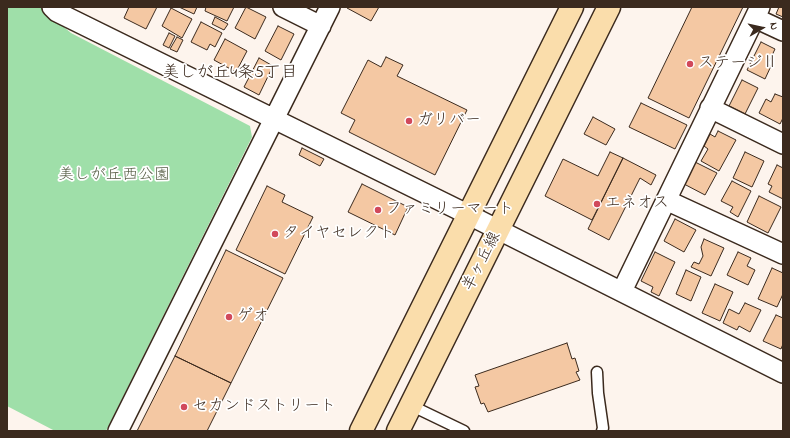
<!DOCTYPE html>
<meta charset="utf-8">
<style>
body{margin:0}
#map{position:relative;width:790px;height:438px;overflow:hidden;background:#fdf4ed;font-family:"Indie Flower",sans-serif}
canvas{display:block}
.frame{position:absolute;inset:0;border:8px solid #3b2a1e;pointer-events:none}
.north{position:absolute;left:742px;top:8px;width:40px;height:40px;-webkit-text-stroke:3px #fff;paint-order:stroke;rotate:81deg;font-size:11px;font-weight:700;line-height:16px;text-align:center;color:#3b2a1e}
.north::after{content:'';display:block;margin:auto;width:14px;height:18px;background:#3b2a1e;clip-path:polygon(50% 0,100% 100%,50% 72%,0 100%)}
</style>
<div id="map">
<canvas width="790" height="438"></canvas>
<div class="frame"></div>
<div class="north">N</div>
</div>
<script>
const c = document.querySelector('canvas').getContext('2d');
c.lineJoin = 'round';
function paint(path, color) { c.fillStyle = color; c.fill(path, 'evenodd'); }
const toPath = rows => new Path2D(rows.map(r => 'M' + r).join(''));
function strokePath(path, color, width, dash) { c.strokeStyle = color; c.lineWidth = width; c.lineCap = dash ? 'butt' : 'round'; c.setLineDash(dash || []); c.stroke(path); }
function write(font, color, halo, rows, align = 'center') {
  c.font = font + ' "Indie Flower","Klee One",sans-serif'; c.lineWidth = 3.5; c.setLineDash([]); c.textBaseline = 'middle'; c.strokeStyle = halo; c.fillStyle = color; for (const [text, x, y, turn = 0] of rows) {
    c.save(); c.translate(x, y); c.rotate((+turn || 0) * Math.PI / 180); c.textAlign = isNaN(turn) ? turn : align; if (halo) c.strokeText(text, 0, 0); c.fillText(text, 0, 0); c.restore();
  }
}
paint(toPath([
 [7,7,45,7,52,17,71,33,250,126,252,137,106,431,55,431,7,406]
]), '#9fdfa9');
const building = toPath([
 [129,7,157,7,146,29,124,18,129,7],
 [179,7,197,7,194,14,179,7],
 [206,7,234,7,227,21,205,11,206,7],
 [246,7,266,17,255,39,235,28,246,7],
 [347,7,379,7,371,21,347,8,347,7],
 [692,7,743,7,689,118,648,98,692,7],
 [779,7,783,7,783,17,776,14,779,7],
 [171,8,192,19,182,38,162,26,171,8],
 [215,17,228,24,224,30,212,24,215,17],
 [201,22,222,33,215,47,210,44,207,50,191,42,201,22],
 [278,26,294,34,281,60,265,51,278,26],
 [169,33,175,36,169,48,163,45,169,33],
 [177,37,183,40,177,52,170,49,177,37],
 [225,39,247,51,236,72,214,60,225,39],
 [761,42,775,49,768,64,771,66,765,79,747,70,761,42],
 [386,57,403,65,397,76,467,110,435,175,349,132,355,120,341,113,368,60,381,67,386,57],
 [259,58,273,66,259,95,244,87,259,58],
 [742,80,758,88,745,114,729,106,742,80],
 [775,94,783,97,783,118,780,124,759,113,766,99,771,102,775,94],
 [641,103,687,125,675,149,629,127,641,103],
 [593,117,615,129,606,145,584,134,593,117],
 [718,131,736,140,719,171,701,161,708,149,704,146,710,134,715,137,718,131],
 [302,148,324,159,320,166,299,155,302,148],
 [610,152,623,158,592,220,545,196,563,159,598,176,610,152],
 [745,152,764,161,752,187,733,178,745,152],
 [623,158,656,175,651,185,640,178,609,240,588,229,623,158],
 [695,162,717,173,705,195,684,184,695,162],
 [777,165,783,168,783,199,769,192,772,186,768,184,777,165],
 [732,181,751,191,738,217,730,212,733,207,721,201,732,181],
 [362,184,408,207,395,235,348,212,362,184],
 [267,186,285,195,282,202,313,217,285,274,236,250,267,186],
 [759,196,781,207,768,233,747,222,759,196],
 [675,219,696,230,684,252,664,241,675,219],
 [704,239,724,248,711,276,691,267,694,262,699,264,703,256,701,247,704,239],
 [226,250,283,278,231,383,175,356,226,250],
 [655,252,675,262,659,296,651,292,653,287,641,281,655,252],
 [738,252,751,258,747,266,755,270,748,285,727,275,738,252],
 [772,268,783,273,783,294,777,307,758,299,772,268],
 [686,270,701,277,691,301,676,294,686,270],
 [715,284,733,292,720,321,702,313,715,284],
 [745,303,761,310,750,332,739,326,737,330,723,323,729,309,739,314,745,303],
 [776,315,783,318,783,344,781,349,763,341,776,315],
 [567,343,572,359,575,358,579,371,576,372,580,380,488,412,484,403,481,404,475,387,479,386,475,375,567,343],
 [175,356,231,383,207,431,137,431,175,356]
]);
paint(building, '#f4c8a3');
strokePath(building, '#3b2a1e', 1);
const lane = toPath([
 [597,372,598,393,603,428,602,431],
 [410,405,464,431]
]);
const street = toPath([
 [52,7,57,12,469,215,783,373],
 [283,7,321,26],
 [755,18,783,31],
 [710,108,783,144],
 [666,200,783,254],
 [622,291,760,7],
 [118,431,330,7]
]);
const primary = toPath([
 [361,431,572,7],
 [398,431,609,7]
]);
strokePath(lane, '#3b2a1e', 13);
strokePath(street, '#3b2a1e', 22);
strokePath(primary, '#3b2a1e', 25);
strokePath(lane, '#fff', 10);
strokePath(street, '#fff', 19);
strokePath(primary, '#faddab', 22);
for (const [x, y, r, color] of [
 [690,64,4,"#d1495b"],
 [409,121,4,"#d1495b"],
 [597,204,4,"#d1495b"],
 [378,210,4,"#d1495b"],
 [275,234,4,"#d1495b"],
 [229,317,4,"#d1495b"],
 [184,407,4,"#d1495b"]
]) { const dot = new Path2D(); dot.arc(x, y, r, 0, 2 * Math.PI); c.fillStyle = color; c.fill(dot); strokePath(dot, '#fff', 1.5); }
write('16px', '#3b2a1e', '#fff', [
 ["ステージⅡ",698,64],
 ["ガリバー",417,121],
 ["エネオス",605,204],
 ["ファミリーマート",386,210],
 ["タイヤセレクト",283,234],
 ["ゲオ",237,317],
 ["セカンドストリート",192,407]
], 'left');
write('16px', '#596048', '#fff', [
 ["美しが丘西公園",114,176]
]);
write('16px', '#3b2a1e', '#fff', [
 ["羊ヶ丘線",483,262,-63]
]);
write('17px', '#3b2a1e', '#fff', [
 ["美しが丘4条5丁目",230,74]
]);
</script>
